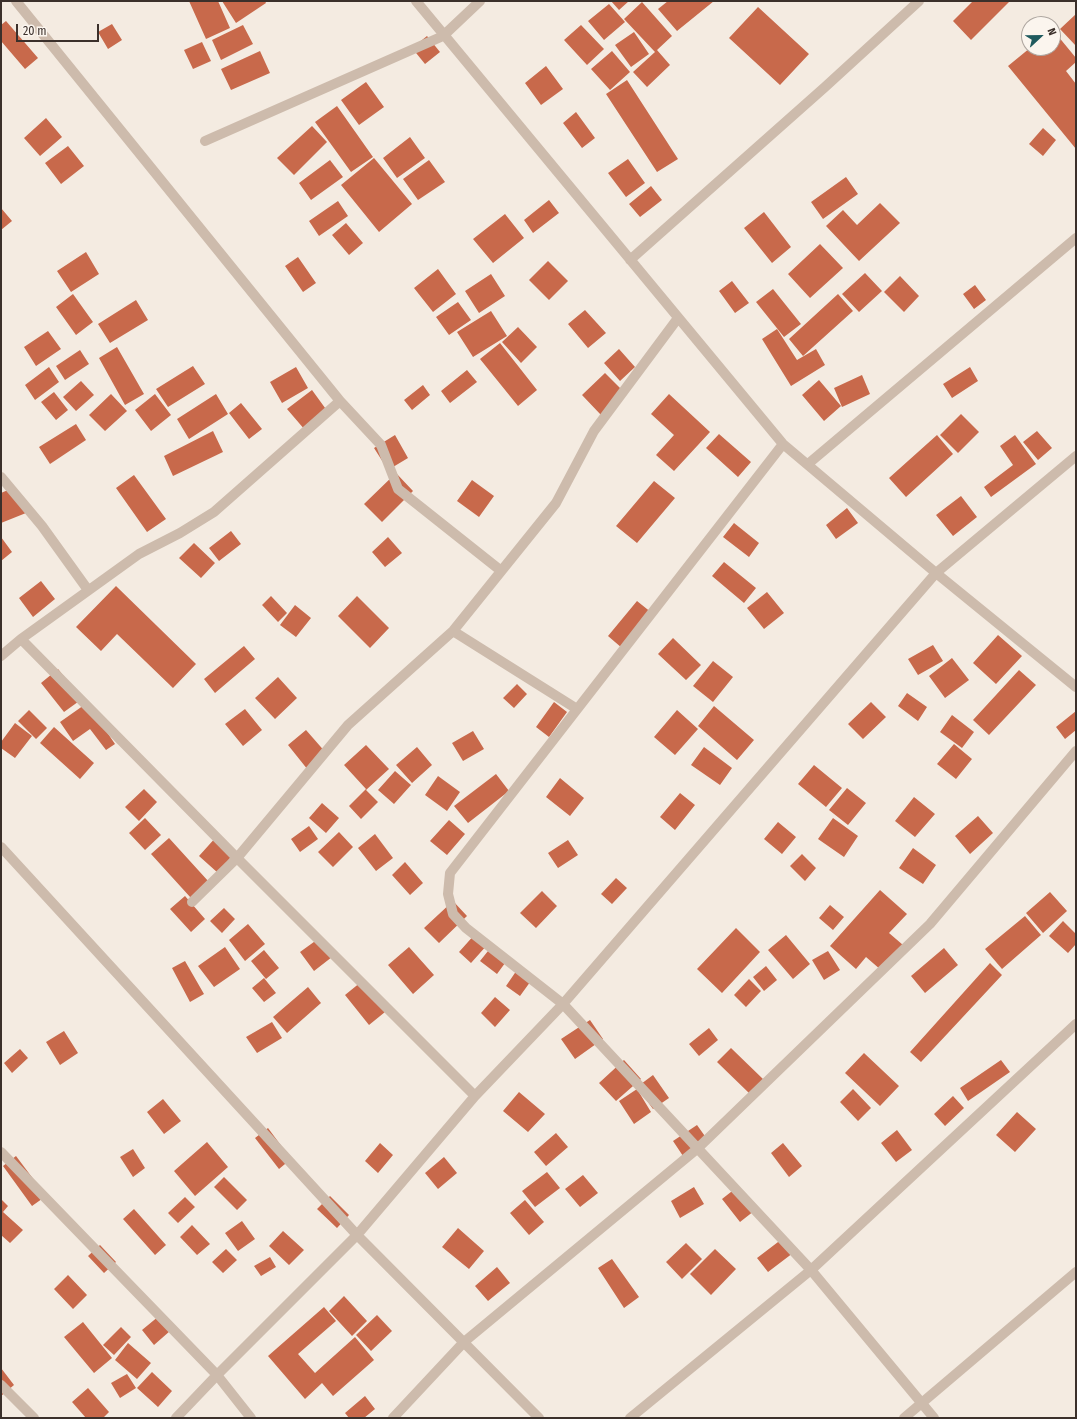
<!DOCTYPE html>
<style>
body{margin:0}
#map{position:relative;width:1077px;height:1419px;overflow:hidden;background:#f4ebe1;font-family:"Fira Sans Condensed",sans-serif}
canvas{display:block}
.frame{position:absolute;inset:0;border:2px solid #3b302b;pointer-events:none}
.north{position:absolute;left:1021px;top:16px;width:40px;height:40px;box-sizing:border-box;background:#fbf5ee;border:1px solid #aea6a0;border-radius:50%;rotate:68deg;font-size:11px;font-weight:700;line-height:16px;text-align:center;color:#3b302b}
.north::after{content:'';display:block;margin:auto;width:14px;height:18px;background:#1f5a5e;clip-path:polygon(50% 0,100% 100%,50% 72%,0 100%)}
.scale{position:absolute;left:16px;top:24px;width:83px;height:18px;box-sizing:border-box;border:2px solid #3b302b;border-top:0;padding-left:5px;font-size:12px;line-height:14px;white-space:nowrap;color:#3b302b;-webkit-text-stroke:3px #fbf5ee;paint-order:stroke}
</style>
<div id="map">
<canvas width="1077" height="1419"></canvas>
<div class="frame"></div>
<div class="north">N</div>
<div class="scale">20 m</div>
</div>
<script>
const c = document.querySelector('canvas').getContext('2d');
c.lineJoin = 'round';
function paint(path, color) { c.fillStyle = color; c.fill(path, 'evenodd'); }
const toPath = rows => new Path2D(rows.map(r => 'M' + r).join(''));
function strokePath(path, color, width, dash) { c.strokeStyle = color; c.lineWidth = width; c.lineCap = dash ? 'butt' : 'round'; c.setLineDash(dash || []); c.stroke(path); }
paint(toPath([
 [189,1,218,1,230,28,206,39],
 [222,1,265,1,266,3,236,23],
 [611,1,629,1,619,10],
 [668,1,714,1,677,31,658,9],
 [973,1,1010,1,971,40,953,21],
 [642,2,672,36,657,50,670,65,647,87,633,72,655,52,624,19],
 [609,4,625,22,604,40,588,21],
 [758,7,809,54,780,85,729,38],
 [1076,14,1076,46,1060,29],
 [6,21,38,58,25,69,1,41,1,25],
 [112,24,122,40,108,49,98,32],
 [243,25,253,44,221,60,212,40],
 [581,25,604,49,587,65,564,40],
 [1053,30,1076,58,1076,62,1066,71,1076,84,1076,149,1008,66,1030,48,1053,48],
 [634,32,649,54,631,67,615,45],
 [427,36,440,52,425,64,412,48],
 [202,42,211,61,193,69,184,50],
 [260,51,270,73,231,90,221,69],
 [612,51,630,72,610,90,591,69],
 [546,66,563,89,541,105,525,83],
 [627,80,678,159,657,172,606,94],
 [366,82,384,107,359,125,341,100],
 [337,106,373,157,351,172,315,122],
 [576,112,595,138,582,148,563,123],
 [46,118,62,137,40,156,24,138],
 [312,126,327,142,294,175,277,158],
 [1043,128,1056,140,1043,156,1029,144],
 [410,137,425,158,397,178,383,158],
 [68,146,84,166,61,184,45,163],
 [374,158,412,204,379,232,341,185],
 [628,159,645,183,626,197,608,173],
 [330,160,343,177,311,200,299,183],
 [429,160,445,182,418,200,403,179],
 [846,177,858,194,823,219,811,202],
 [651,186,662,200,640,217,629,204],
 [549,200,559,213,533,233,524,220],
 [338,201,348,216,319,236,309,221],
 [880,203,900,223,859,261,826,226,843,210,857,225],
 [1,208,12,221,1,230],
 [764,212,791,247,772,263,744,228],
 [505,214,524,238,493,263,473,239],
 [346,223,363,243,349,255,332,235],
 [820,244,843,268,810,298,788,274],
 [86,252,99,274,71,292,57,271],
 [298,257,316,283,303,292,285,266],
 [548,261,568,281,549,300,529,280],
 [438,269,456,294,433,312,414,288],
 [865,273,882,291,859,312,842,294],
 [491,274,505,296,479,313,465,291],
 [900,276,919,296,904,312,884,292],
 [732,281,749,303,735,313,719,291],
 [975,285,986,300,974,309,963,294],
 [773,289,801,324,784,337,756,302],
 [73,294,93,322,76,335,56,307],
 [838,294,853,311,803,356,789,339],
 [136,300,148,320,110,343,98,324],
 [458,302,471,320,449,335,436,317],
 [585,310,606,333,588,348,568,324],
 [491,311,507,336,473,357,457,332],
 [518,327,537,347,521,363,502,342],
 [777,329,797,360,816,349,825,365,791,386,762,339],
 [48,331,61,349,36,366,24,347],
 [500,343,537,390,518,406,480,359],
 [117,347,144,394,125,405,99,358],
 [619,349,635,367,620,381,604,363],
 [80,350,89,364,65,380,56,366],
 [193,366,205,384,168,407,156,389],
 [49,367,59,382,35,400,25,385],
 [296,367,308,388,282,403,270,382],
 [970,367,978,381,952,398,943,384],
 [467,370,477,382,450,403,441,391],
 [605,373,624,392,601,415,582,395],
 [862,375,870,394,842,407,834,388],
 [819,380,841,406,824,421,802,395],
 [81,381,94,395,76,411,63,397],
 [423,385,430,395,412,410,404,400],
 [312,390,328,412,305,430,287,409],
 [54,392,68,410,56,420,41,402],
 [111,394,127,411,105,431,89,415],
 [155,394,171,415,151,431,135,410],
 [216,394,228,414,189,439,177,419],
 [669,394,710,432,674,471,656,455,674,435,651,414],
 [241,403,262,429,249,439,229,413],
 [961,414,979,432,958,453,940,435],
 [76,424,86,440,50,464,39,447],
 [213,431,223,452,173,476,164,456],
 [1037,431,1052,448,1038,460,1023,442],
 [719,434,751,462,738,477,706,448],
 [395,435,408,458,388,470,374,448],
 [937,435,953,454,906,497,889,478],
 [1015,435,1036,464,991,497,984,487,1013,465,1000,446],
 [396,473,413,491,382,522,364,504],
 [134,475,166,519,147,532,116,488],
 [472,480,494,496,479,517,457,501],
 [654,481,675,498,637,543,616,526],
 [15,487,26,513,1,523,1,493],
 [961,496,977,517,953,536,936,515],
 [847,508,858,523,836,539,826,525],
 [734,523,759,543,749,557,723,537],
 [231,531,241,544,219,561,209,548],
 [1,537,12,552,1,561],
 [388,537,402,553,385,567,372,552],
 [194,543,215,563,201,578,179,558],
 [724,562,756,588,744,603,712,576],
 [41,581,55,599,33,617,19,598],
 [116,586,196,664,173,688,117,634,101,651,76,627],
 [767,592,784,613,764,629,747,608],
 [271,596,287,613,278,622,262,605],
 [357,596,389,628,370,648,338,616],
 [637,601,652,613,622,648,608,636],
 [295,605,311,618,296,637,280,625],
 [998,635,1022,656,996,684,973,663],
 [673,638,701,665,686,680,658,654],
 [933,645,943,661,918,675,908,659],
 [244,646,255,659,215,693,204,679],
 [952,658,969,680,945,698,929,676],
 [713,661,733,677,713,702,693,686],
 [58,669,82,699,64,712,41,683],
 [1019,670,1036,685,989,735,973,720],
 [278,677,297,698,275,719,255,698],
 [517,684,527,694,514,708,503,698],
 [907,693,927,707,918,721,898,706],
 [554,702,567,712,549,737,536,727],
 [871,702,886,717,863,739,848,724],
 [87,703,115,744,106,750,90,729,73,741,60,722],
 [714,706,754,740,737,760,698,726],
 [245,709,262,730,243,746,225,724],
 [29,710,47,728,36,739,18,721],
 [677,710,698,729,675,755,654,737],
 [1076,711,1076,730,1065,739,1056,727],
 [952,715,974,732,962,748,940,732],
 [15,723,32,736,15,758,1,748,1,742],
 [54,727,94,763,80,779,40,743],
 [306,730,327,754,308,770,288,745],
 [473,731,484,749,463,761,452,743],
 [954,744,972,759,956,779,937,764],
 [366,745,389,769,366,790,378,802,361,819,349,806,366,789,344,765],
 [417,747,432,765,412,783,396,765],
 [704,747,732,768,720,785,691,765],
 [814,765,842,788,826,807,798,784],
 [395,771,411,785,394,804,378,790],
 [496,774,509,791,468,823,454,806],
 [438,776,460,792,447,811,425,795],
 [560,778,584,798,570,816,546,797],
 [847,788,866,803,848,825,829,810],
 [144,789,157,802,139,821,125,807],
 [680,793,695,805,675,830,660,817],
 [914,797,935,814,915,837,895,821],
 [322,803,339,818,326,833,309,818],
 [978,816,993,833,970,854,955,836],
 [145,818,161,835,145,850,129,833],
 [833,818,858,836,844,857,818,839],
 [449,820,465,834,447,855,430,841],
 [778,822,796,837,782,854,764,839],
 [309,826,318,839,300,852,291,839],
 [339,832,353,847,333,867,318,852],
 [375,834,393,858,376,871,358,848],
 [217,836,235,852,218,873,199,856],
 [169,838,209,882,191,898,151,854],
 [568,840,578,855,558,868,548,853],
 [913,848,936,865,923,884,899,868],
 [802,854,816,868,805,881,790,866],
 [405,862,423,883,410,895,392,875],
 [616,878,627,888,612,904,601,894],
 [880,890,907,914,889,933,903,945,881,970,866,957,856,969,830,946],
 [542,891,557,906,536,928,520,913],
 [1050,892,1067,911,1043,933,1026,913],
 [185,896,205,919,191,932,170,909],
 [453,901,467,916,439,943,424,928],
 [830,905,844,917,833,930,819,918],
 [224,908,235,919,222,933,210,921],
 [1025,916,1041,935,1002,969,985,949],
 [1063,921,1076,934,1076,944,1068,953,1049,936],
 [248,924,265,944,245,961,229,940],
 [736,928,760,952,722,993,697,969],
 [476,933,488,944,471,963,459,952],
 [786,935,810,964,793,979,768,950],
 [318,939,332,957,314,971,300,952],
 [492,946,508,959,497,974,480,961],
 [225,947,240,969,214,987,198,966],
 [409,947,434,975,413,994,388,965],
 [944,948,958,965,925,993,911,976],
 [264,950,279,968,266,979,251,961],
 [828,951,840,970,824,980,812,960],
 [185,961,204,994,190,1002,172,968],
 [990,963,1002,975,921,1062,910,1052],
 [766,966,777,980,764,991,753,977],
 [519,967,533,978,520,996,506,986],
 [264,978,276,993,264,1002,252,988],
 [749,979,761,991,746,1007,734,995],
 [361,982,385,1012,369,1025,345,995],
 [308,987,321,1003,287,1033,273,1017],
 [495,997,510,1010,495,1027,481,1013],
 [590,1020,603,1039,575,1059,561,1039],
 [272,1022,282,1038,257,1053,246,1037],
 [709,1028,718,1040,699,1056,689,1044],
 [64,1031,78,1053,60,1065,46,1042],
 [731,1048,764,1080,750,1094,717,1062],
 [20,1049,28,1058,12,1073,4,1063],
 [864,1053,899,1086,880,1106,845,1073],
 [624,1060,641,1079,616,1101,599,1083],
 [1001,1060,1010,1072,968,1101,960,1088],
 [653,1075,669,1098,653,1109,637,1087],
 [637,1089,651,1112,634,1124,619,1101],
 [853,1089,871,1108,858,1121,840,1102],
 [519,1092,545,1114,528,1132,503,1111],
 [953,1096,964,1108,945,1126,934,1114],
 [163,1099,181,1121,164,1134,147,1112],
 [1017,1112,1036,1129,1015,1152,996,1135],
 [697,1125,707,1139,683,1156,673,1141],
 [268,1128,291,1159,279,1169,255,1138],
 [897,1130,912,1150,896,1162,881,1143],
 [556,1133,568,1147,546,1166,534,1152],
 [207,1142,228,1167,195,1196,174,1171],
 [380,1143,393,1155,378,1173,365,1161],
 [783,1143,802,1166,789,1177,771,1153],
 [133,1149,145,1168,133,1177,120,1157],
 [16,1156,46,1196,32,1206,3,1166],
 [444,1157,457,1173,438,1189,425,1173],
 [547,1172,560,1188,535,1207,522,1191],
 [583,1175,598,1193,580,1207,565,1189],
 [224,1177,247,1200,237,1210,214,1187],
 [694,1187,704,1204,680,1218,671,1201],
 [736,1188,754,1211,740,1222,722,1199],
 [330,1196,349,1215,337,1228,317,1209],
 [185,1197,195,1207,178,1223,168,1213],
 [1,1199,8,1206,3,1212,23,1230,10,1243,1,1235],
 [525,1200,544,1222,529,1235,510,1213],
 [134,1209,166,1245,155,1255,123,1219],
 [242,1221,255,1239,238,1251,225,1233],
 [192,1225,210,1244,197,1255,180,1237],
 [458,1228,484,1251,469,1269,442,1247],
 [283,1231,304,1250,289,1265,269,1246],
 [782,1239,793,1253,768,1272,757,1258],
 [686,1243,702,1259,682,1279,666,1262],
 [100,1245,116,1262,104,1273,88,1256],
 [226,1249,237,1260,223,1273,212,1262],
 [715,1249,736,1269,711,1295,690,1274],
 [270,1257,276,1267,261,1276,254,1266],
 [612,1259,639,1297,624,1308,598,1268],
 [497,1267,510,1283,488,1301,475,1286],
 [68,1275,87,1295,73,1309,54,1289],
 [344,1296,367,1321,352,1336,329,1311],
 [324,1307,336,1321,298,1354,315,1373,355,1337,374,1360,333,1396,322,1383,305,1399,268,1356],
 [377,1315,392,1331,371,1351,356,1335],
 [159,1316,170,1331,154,1345,142,1330],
 [83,1322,112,1358,94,1373,64,1337],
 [121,1327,131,1337,114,1355,103,1345],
 [128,1343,151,1363,137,1379,115,1360],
 [1,1368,14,1385,1,1396],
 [152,1372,172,1391,158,1407,137,1388],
 [127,1374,136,1388,120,1398,111,1383],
 [88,1388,109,1412,103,1418,86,1418,72,1402],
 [365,1396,375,1409,364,1418,349,1418,345,1413]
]), '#c8694b');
strokePath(toPath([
 [16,1,340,401,381,445,398,489,500,570],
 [416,1,783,444,936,573,1076,687],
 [205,141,443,36,480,1],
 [630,260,825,87,919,1],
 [783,444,450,873,448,894,453,914,466,928,563,1004,811,1270,934,1418],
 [808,464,1076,238],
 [1,477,42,526,88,590],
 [453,631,577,709],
 [21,639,237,858,475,1096],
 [1,656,21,639,139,554,180,533,214,512,340,401],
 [1,847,357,1235,539,1418],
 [192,902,237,858,348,725,453,631,556,503,594,431,678,318],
 [1,1152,217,1375,251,1418],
 [1,1385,34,1418],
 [176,1418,217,1375,357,1235,475,1096,563,1004,936,573,1076,456],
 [393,1418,464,1342,697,1149,930,924,1076,751],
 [630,1418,811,1270,1076,1024],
 [904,1418,1076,1272]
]), '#cdbbac', 10);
</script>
